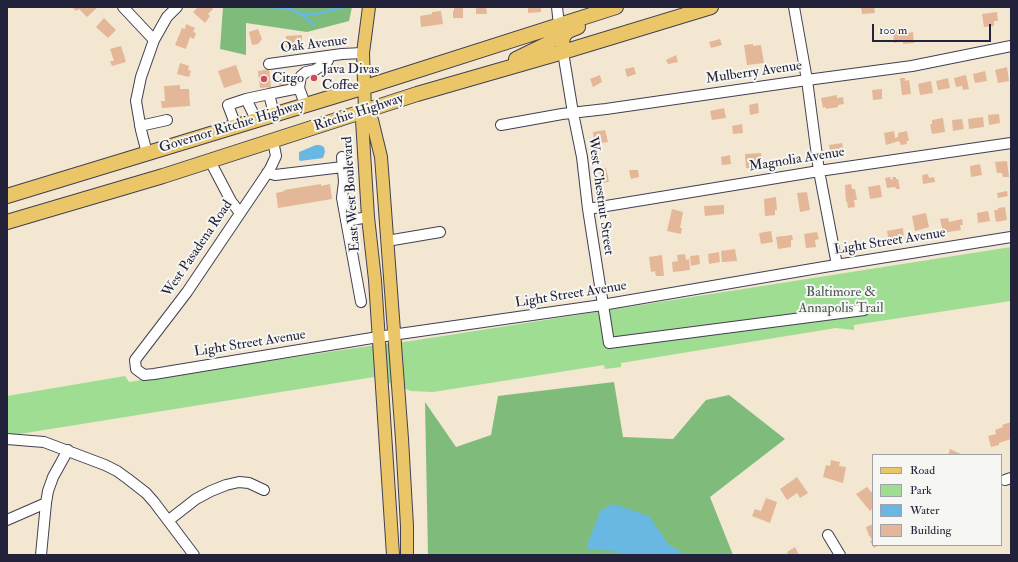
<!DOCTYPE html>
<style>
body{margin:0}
#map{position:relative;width:1018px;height:562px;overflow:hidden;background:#f3e7d1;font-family:"IM FELL Double Pica",serif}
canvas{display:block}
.frame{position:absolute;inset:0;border:8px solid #22223b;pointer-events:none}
.legend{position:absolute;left:872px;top:454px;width:130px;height:92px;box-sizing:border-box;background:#f6f6f2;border:1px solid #a1a1a9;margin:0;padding:5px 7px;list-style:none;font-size:12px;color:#22223b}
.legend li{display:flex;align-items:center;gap:8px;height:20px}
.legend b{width:20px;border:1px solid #a1a1a9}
.scale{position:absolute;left:872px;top:24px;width:119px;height:18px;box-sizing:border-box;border:2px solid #22223b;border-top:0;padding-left:5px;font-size:12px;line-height:14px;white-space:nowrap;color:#22223b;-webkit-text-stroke:3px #f6f6f2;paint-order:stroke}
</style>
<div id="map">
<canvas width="1018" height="562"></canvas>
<div class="frame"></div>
<ul class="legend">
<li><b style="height:5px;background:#ebc669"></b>Road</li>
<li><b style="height:11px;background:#9fdd92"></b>Park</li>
<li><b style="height:11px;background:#69b7e3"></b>Water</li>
<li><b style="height:11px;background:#e3b798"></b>Building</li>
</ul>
<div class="scale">100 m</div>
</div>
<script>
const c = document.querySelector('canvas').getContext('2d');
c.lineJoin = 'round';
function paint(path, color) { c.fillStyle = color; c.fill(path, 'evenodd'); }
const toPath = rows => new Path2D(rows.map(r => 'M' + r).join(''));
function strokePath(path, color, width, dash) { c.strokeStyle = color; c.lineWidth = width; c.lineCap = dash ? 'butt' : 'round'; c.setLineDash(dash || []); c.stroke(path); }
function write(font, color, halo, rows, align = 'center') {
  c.font = font + ' "IM FELL Double Pica",serif'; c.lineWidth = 4; c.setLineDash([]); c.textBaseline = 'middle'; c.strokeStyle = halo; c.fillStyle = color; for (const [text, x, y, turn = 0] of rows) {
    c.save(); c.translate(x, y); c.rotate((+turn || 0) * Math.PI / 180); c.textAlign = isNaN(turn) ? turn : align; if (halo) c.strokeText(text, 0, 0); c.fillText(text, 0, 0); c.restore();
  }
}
paint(toPath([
 [1011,247,1011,301,854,325,854,330,836,328,621,363,621,367,605,369,604,365,433,392,411,391,374,377,7,436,7,396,125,376,129,382,362,347,411,341]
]), '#9fdd92');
paint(toPath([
 [223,7,352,7,349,21,307,32,246,23,246,55,220,49],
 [614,382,623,437,673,439,706,400,729,395,785,439,710,497,733,555,428,555,425,402,456,447,491,435,498,396]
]), '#7fbc7c');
paint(toPath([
 [316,145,320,145,324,147,325,152,323,158,300,161,299,159,299,152],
 [613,504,649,516,668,544,686,555,624,555,615,551,587,549,587,545,601,510]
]), '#69b7e3');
strokePath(toPath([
 [270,7,288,8,301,14,317,14,343,7],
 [301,14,314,25]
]), '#69b7e3', 2.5);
paint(toPath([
 [72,7,96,7,97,8,87,17,79,9,76,11],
 [198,7,211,7,213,9,208,14,210,16,205,23,193,12],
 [454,7,463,7,463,18,453,18,453,11,454,11],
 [476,7,486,7,487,14,476,14],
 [528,7,541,7,541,12,528,13],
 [861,7,874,7,875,13,862,14],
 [441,11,443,24,421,27,420,16,432,14,432,12],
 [997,12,998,21,994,21,994,26,984,27,982,14],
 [104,18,116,30,108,38,96,27],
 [186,24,195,28,193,32,196,33,194,39,190,37,186,49,175,45,182,28,185,29],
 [258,29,262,39,258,44,252,45,249,32],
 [901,31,902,34,913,32,914,43,903,44,903,41,894,43,893,32],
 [302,35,302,46,286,48,286,36],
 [720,39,722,45,711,48,709,42],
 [753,44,753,46,761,45,764,63,747,65,744,45],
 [121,46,126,62,112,66,110,61,114,61,110,49],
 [676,55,678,62,668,64,666,60],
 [180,63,189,66,188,70,191,71,189,77,177,74],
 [236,65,242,82,224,88,218,71],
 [634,67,636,74,627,77,625,69],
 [1007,67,1009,81,998,83,995,70],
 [269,69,271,87,260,88,258,71],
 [985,71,987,81,975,83,973,74],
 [600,75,602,82,593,87,590,79],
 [966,75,969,89,963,90,962,86,956,87,954,78],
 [900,78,905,78,905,81,909,80,911,94,902,95],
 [948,78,950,88,938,90,936,81],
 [292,80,294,88,281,91,279,83],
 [931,81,933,93,920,95,918,84],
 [180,85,180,89,189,89,190,106,162,108,161,101,165,101,164,86],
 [882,89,882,99,873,100,872,90],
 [837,95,837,98,843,97,844,104,838,105,838,107,826,109,826,107,823,108,821,98],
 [758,103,759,113,750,115,749,105],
 [724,108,726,118,712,120,710,111],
 [999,114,1000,123,989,125,988,115],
 [983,117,984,127,969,129,968,119],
 [943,118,945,132,932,134,930,124,932,124,932,120],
 [962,119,964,129,953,131,952,120],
 [742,124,743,133,733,134,732,126],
 [605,130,608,142,594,144,593,132],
 [894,131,895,138,898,137,898,133,907,131,909,141,906,141,907,144,901,145,899,141,886,145,884,133],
 [842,143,844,153,831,155,829,145],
 [761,153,762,163,755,164,755,168,746,168,745,154],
 [730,155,731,164,722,165,721,157],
 [1007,161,1009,177,1003,177,1002,173,997,173,995,162],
 [980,164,982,175,971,177,970,166],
 [606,168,609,182,601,183,599,169],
 [629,170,638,170,639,177,631,179],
 [928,174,929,178,934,177,935,182,923,184,922,175],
 [890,177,891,180,893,179,892,177,896,177,896,179,898,179,900,189,896,189,895,187,887,188,885,178],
 [321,184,321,186,330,184,332,199,278,208,276,193,285,191,284,190],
 [851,184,852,189,855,189,857,200,854,200,855,207,848,208,847,201,846,202,845,185],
 [880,185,882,197,870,199,868,187],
 [1007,191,1008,196,998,198,997,193],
 [807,192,810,210,800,212,797,193],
 [776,197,777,210,775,210,775,215,765,216,764,199],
 [724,205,724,214,705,216,704,206],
 [1005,207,1007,220,996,222,994,210,998,210,998,208],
 [672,209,683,212,680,228,682,228,681,234,667,231],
 [988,211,990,221,978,223,977,213],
 [926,213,929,227,915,231,912,216],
 [948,218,949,222,962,219,963,225,960,225,961,230,943,233,940,219],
 [903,228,904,238,899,239,900,241,889,243,887,231],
 [771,231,773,242,761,244,759,233],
 [817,232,819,239,815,240,816,247,806,248,804,234],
 [792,235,793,240,791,240,791,247,778,249,776,237],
 [735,249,737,261,722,262,721,251],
 [719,252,720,262,709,264,708,254],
 [685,254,686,260,689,259,690,270,673,272,672,262,678,261,677,255],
 [662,255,664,276,656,276,655,271,651,272,649,257],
 [699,255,700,264,691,266,690,256],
 [1011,422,1011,439,999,443,999,445,991,447,988,436,996,434,995,430,1003,427,1002,425],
 [950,449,963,455,948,455],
 [831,460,840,462,839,466,846,467,843,483,823,477,826,465,830,466],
 [797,477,808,493,800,498,797,493,787,500,780,489],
 [867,487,873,494,873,508,870,511,856,494],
 [766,498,777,502,770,523,752,516,755,509,761,511],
 [873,524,873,545,879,545,874,548,870,541,872,540,870,536,869,536,866,527],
 [795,547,799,555,784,555,788,553,787,552]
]), '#e3b798');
const minor = toPath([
 [123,7,154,40,141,77,136,101,141,130,147,153],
 [557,7,559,25],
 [794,7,807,80,819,171,837,265],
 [154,40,167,17,177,7],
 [563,52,573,113,582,157,588,209,609,343,864,310],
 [269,64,342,54,363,53],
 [299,88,301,76,306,72,315,70,327,62,330,56],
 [269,94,299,88,305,104],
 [246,99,269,94,274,114],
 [501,125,562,114,606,109,807,80,912,66,1011,46],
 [140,126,167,120],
 [236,126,228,105,246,99,256,119],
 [273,141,276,156,270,169,187,292,135,360,136,369,144,375,154,374,378,337,602,305,824,267,1011,237],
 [342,157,344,182,342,198,361,302],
 [210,161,231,201,240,213],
 [267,173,275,175,343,167],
 [588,209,819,171,1011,143],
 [346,221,368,217],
 [387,241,440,232],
 [7,439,44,442,105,465,117,471,128,479,146,493,154,502,194,555],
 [1005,480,1011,478],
 [7,520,46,503],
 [169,520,196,499,211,491,226,485,239,482,249,483,264,490],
 [828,535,840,555],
 [41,555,46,503,48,491,53,477,68,450]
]);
const major = toPath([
 [369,7,363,53,365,111,362,120,368,217,375,280,393,555],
 [365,111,372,120,381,157,383,183,402,439,407,526,407,555]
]);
const highway = toPath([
 [563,52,562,41,564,35,568,31,578,27],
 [516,59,549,43,559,25],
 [7,196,375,84,616,7],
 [7,222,163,176,417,94,563,52,711,7]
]);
strokePath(minor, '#414052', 12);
strokePath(major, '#414052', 14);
strokePath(highway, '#414052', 16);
strokePath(minor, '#fff', 10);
strokePath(major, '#ebc669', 12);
strokePath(highway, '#ebc669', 14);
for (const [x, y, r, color] of [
 [314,78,4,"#d1495b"],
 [264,79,4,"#d1495b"]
]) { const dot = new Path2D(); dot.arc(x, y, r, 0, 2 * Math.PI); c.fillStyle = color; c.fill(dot); strokePath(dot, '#f6f6f2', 1.5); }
write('14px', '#22223b', '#f6f6f2', [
 ["Oak Avenue",314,45,-7],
 ["Mulberry Avenue",754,73,-8],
 ["Ritchie Highway",359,113,-18],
 ["Governor Ritchie Highway",232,127,-17],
 ["Magnolia Avenue",797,160,-9],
 ["East West Boulevard",352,194,-94],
 ["West Chestnut Street",600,196,82],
 ["Light Street Avenue",890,242,-9],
 ["West Pasadena Road",198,249,-56],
 ["Light Street Avenue",571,295,-9],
 ["Light Street Avenue",250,344,-9]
]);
write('14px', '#22223b', '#f6f6f2', [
 ["Java Divas",322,70],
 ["Coffee",322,86],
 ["Citgo",272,79]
], 'left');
write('14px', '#485a55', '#f6f6f2', [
 ["Baltimore &",841,293],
 ["Annapolis Trail",841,309]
]);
</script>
